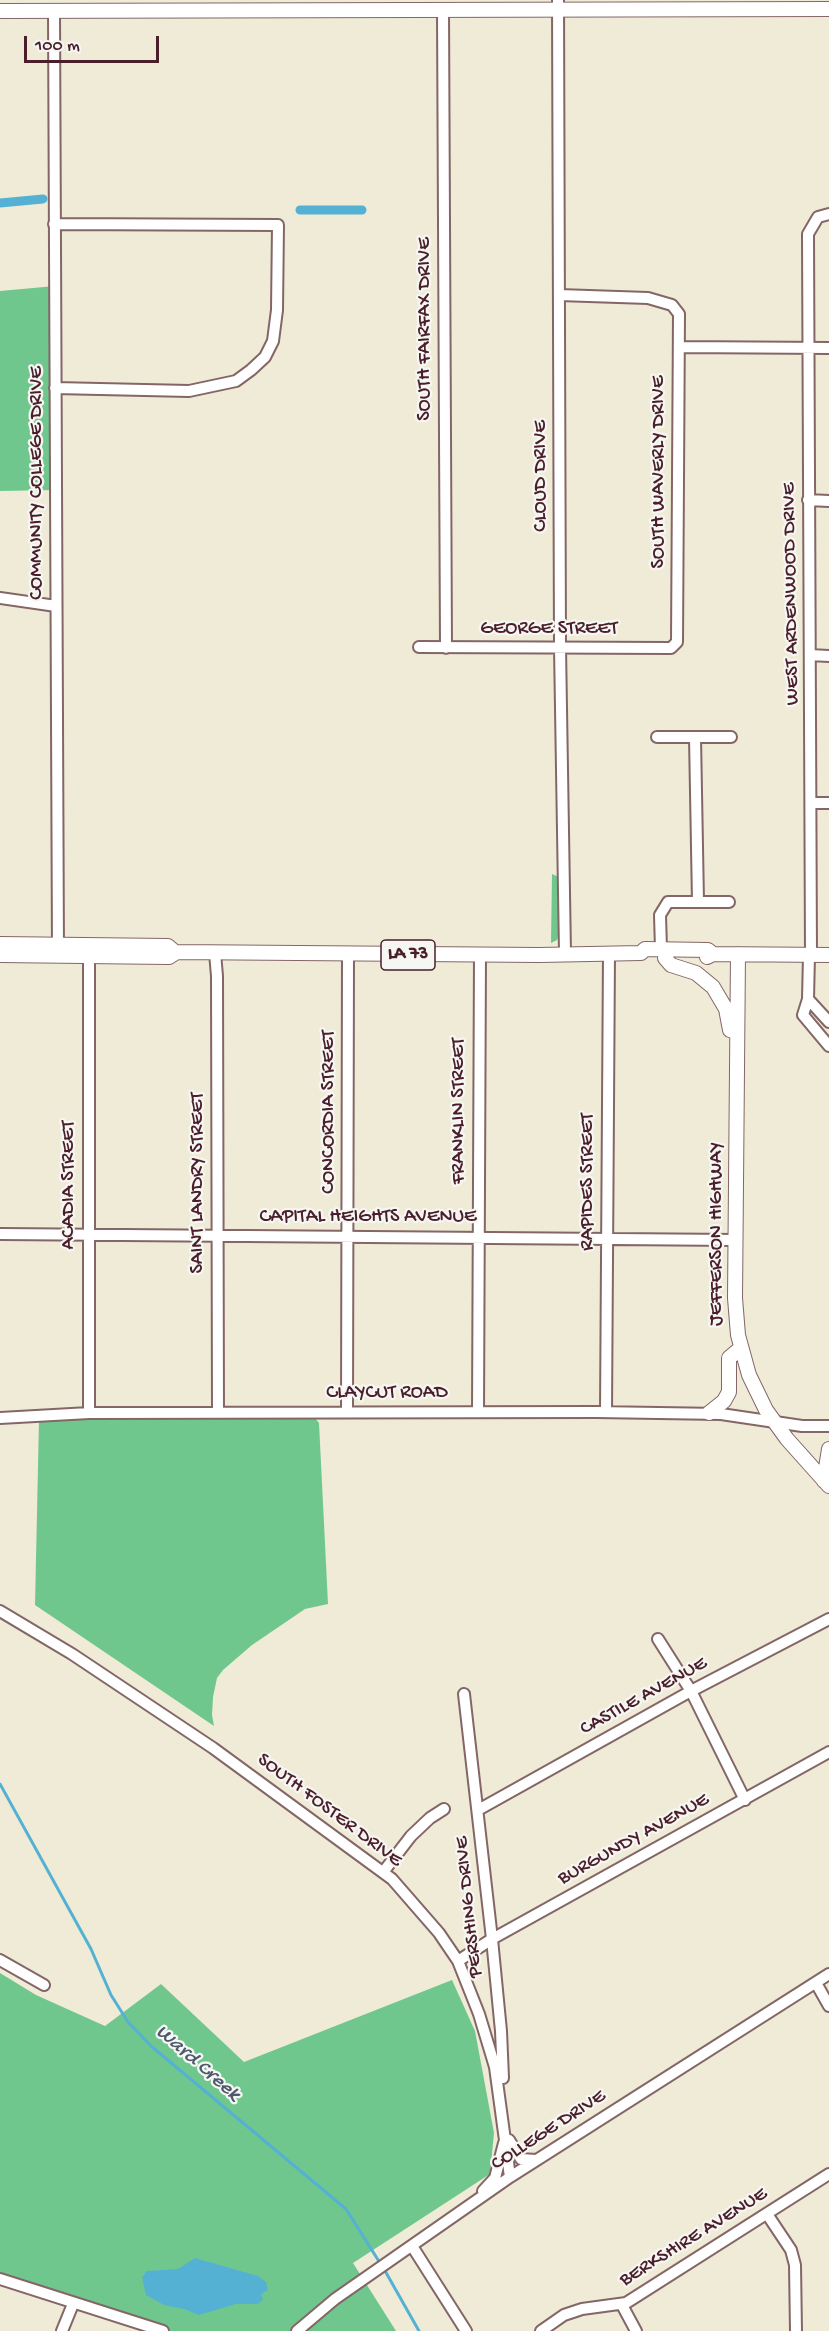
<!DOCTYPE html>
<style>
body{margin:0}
#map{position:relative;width:829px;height:2331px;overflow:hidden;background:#efebd7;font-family:"Gochi Hand",sans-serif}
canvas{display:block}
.scale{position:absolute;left:24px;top:36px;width:135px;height:27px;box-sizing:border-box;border:3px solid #4a1f2b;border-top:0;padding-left:8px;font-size:18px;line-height:21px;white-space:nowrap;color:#4a1f2b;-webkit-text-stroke:4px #f6f6f2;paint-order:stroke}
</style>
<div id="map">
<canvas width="829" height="2331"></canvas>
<div class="scale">100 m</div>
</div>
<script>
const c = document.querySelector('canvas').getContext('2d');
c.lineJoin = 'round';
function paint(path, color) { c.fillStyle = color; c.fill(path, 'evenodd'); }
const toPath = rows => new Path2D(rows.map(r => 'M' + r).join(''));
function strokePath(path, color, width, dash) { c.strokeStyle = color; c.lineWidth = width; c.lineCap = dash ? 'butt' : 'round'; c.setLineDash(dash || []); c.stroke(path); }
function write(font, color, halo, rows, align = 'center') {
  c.font = font + ' "Gochi Hand",sans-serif'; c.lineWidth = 4.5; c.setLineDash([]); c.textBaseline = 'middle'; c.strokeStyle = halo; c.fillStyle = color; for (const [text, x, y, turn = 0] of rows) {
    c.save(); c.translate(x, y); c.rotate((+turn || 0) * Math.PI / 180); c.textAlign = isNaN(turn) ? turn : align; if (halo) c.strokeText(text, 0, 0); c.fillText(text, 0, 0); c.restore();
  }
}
paint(toPath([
 [55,286,56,490,0,491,0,291],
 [552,874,559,877,559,935,557,940,551,943],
 [107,1418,315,1418,319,1423,328,1604,305,1609,252,1645,223,1670,217,1678,213,1697,212,1715,214,1726,35,1605,39,1420],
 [0,1973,36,1995,105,2026,161,1984,244,2062,452,1980,475,2031,494,2133,490,2174,353,2263,396,2331,150,2331,0,2280]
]), '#70c78d');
paint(toPath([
 [195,2258,258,2276,266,2282,268,2290,261,2294,263,2300,257,2304,236,2304,199,2315,184,2309,164,2305,146,2295,142,2277,147,2271,178,2269]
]), '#55b1d3');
strokePath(toPath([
 [0,1784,91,1949,111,1995,128,2022,151,2046,346,2209,380,2263],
 [384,2269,419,2331]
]), '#55b1d3', 3);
strokePath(toPath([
 [0,203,43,199],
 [300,210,362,210]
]), '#55b1d3', 9);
const minor = toPath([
 [558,0,560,647,565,953],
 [443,10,446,648],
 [54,11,58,952],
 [54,224,278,225,277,310,273,341,265,357,251,370,236,381,189,391,55,388],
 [679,347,829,348],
 [808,500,829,501],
 [0,598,56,606],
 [419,647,671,648,677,642,679,314,672,305,648,298,559,295],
 [810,655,829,656],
 [657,737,731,737],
 [695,737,698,902],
 [812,803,829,803],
 [661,949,660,915,668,902,729,902],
 [215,953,217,976,218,1412],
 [809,955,808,999,829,1022],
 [811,955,808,234,818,217,829,214],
 [808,999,803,1015,829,1046],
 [0,1234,736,1240],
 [347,1412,348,955],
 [478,1412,480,955],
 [606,1412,609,953],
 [89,1413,89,956],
 [0,1418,89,1413,596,1412,721,1414,802,1426,829,1426],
 [0,1611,72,1654,213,1748,392,1879,439,1933,458,1961,479,2014,495,2067,510,2177],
 [658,1639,691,1691,745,1800],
 [464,1694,492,1939,501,2031,503,2078],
 [478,1810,691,1691,829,1619],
 [384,1871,411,1836,430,1818,444,1809],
 [0,1960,44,1985],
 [458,1961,492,1939,829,1752],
 [816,1983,829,2006],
 [509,2140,521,2159,536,2160],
 [483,2191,495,2178,504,2143],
 [767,2214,791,2250,795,2265,796,2331],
 [412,2246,466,2331],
 [0,2279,163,2331],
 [622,2305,636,2331],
 [62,2331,73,2304],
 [297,2331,335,2299,510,2177,829,1974],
 [541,2331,564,2315,582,2309,626,2303,829,2174]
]);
const major = toPath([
 [0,11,829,9],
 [0,944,168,946,175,952],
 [738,954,735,1298,738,1335,749,1375,766,1410,787,1439,829,1486],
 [0,955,169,957,177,952,539,955,641,953,645,949,708,950,713,954],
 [707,957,713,954,829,955],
 [665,958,671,965,696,973,713,987,726,1009,730,1030,733,1031],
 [709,1413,724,1401,729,1392,729,1358,741,1348],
 [824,1481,829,1449]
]);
strokePath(minor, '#846667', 14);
strokePath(major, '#846667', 16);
strokePath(minor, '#fff', 10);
strokePath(major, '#fff', 14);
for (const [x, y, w] of [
 [408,955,54]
]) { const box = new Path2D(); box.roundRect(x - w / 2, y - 15, w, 30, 4.5); c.fillStyle = '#f6f6f2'; c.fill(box); strokePath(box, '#4a1f2b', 1.5); }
write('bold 18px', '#4a1f2b', null, [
 ["LA 73",408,955]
]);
write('20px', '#4a1f2b', '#f6f6f2', [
 ["SOUTH FAIRFAX DRIVE",426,329,-90],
 ["SOUTH WAVERLY DRIVE",660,472,-90],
 ["CLOUD DRIVE",542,476,-90],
 ["COMMUNITY COLLEGE DRIVE",38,483,-90],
 ["WEST ARDENWOOD DRIVE",792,594,-91],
 ["GEORGE STREET",549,630],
 ["FRANKLIN STREET",460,1111,-90],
 ["CONCORDIA STREET",330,1112,-90],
 ["RAPIDES STREET",589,1182,-90],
 ["SAINT LANDRY STREET",199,1183,-90],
 ["ACADIA STREET",70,1185,-90],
 ["CAPITAL HEIGHTS AVENUE",368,1218],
 ["JEFFERSON HIGHWAY",718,1234,-90],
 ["CLAYCUT ROAD",387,1394],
 ["CASTILE AVENUE",644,1697,-29],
 ["SOUTH FOSTER DRIVE",329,1811,37],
 ["BURGUNDY AVENUE",634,1840,-29],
 ["PERSHING DRIVE",470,1907,-96],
 ["COLLEGE DRIVE",549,2131,-33],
 ["BERKSHIRE AVENUE",694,2238,-32]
]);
write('italic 21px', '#4e596e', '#f6f6f2', [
 ["Ward Creek",197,2064,41]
]);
</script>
